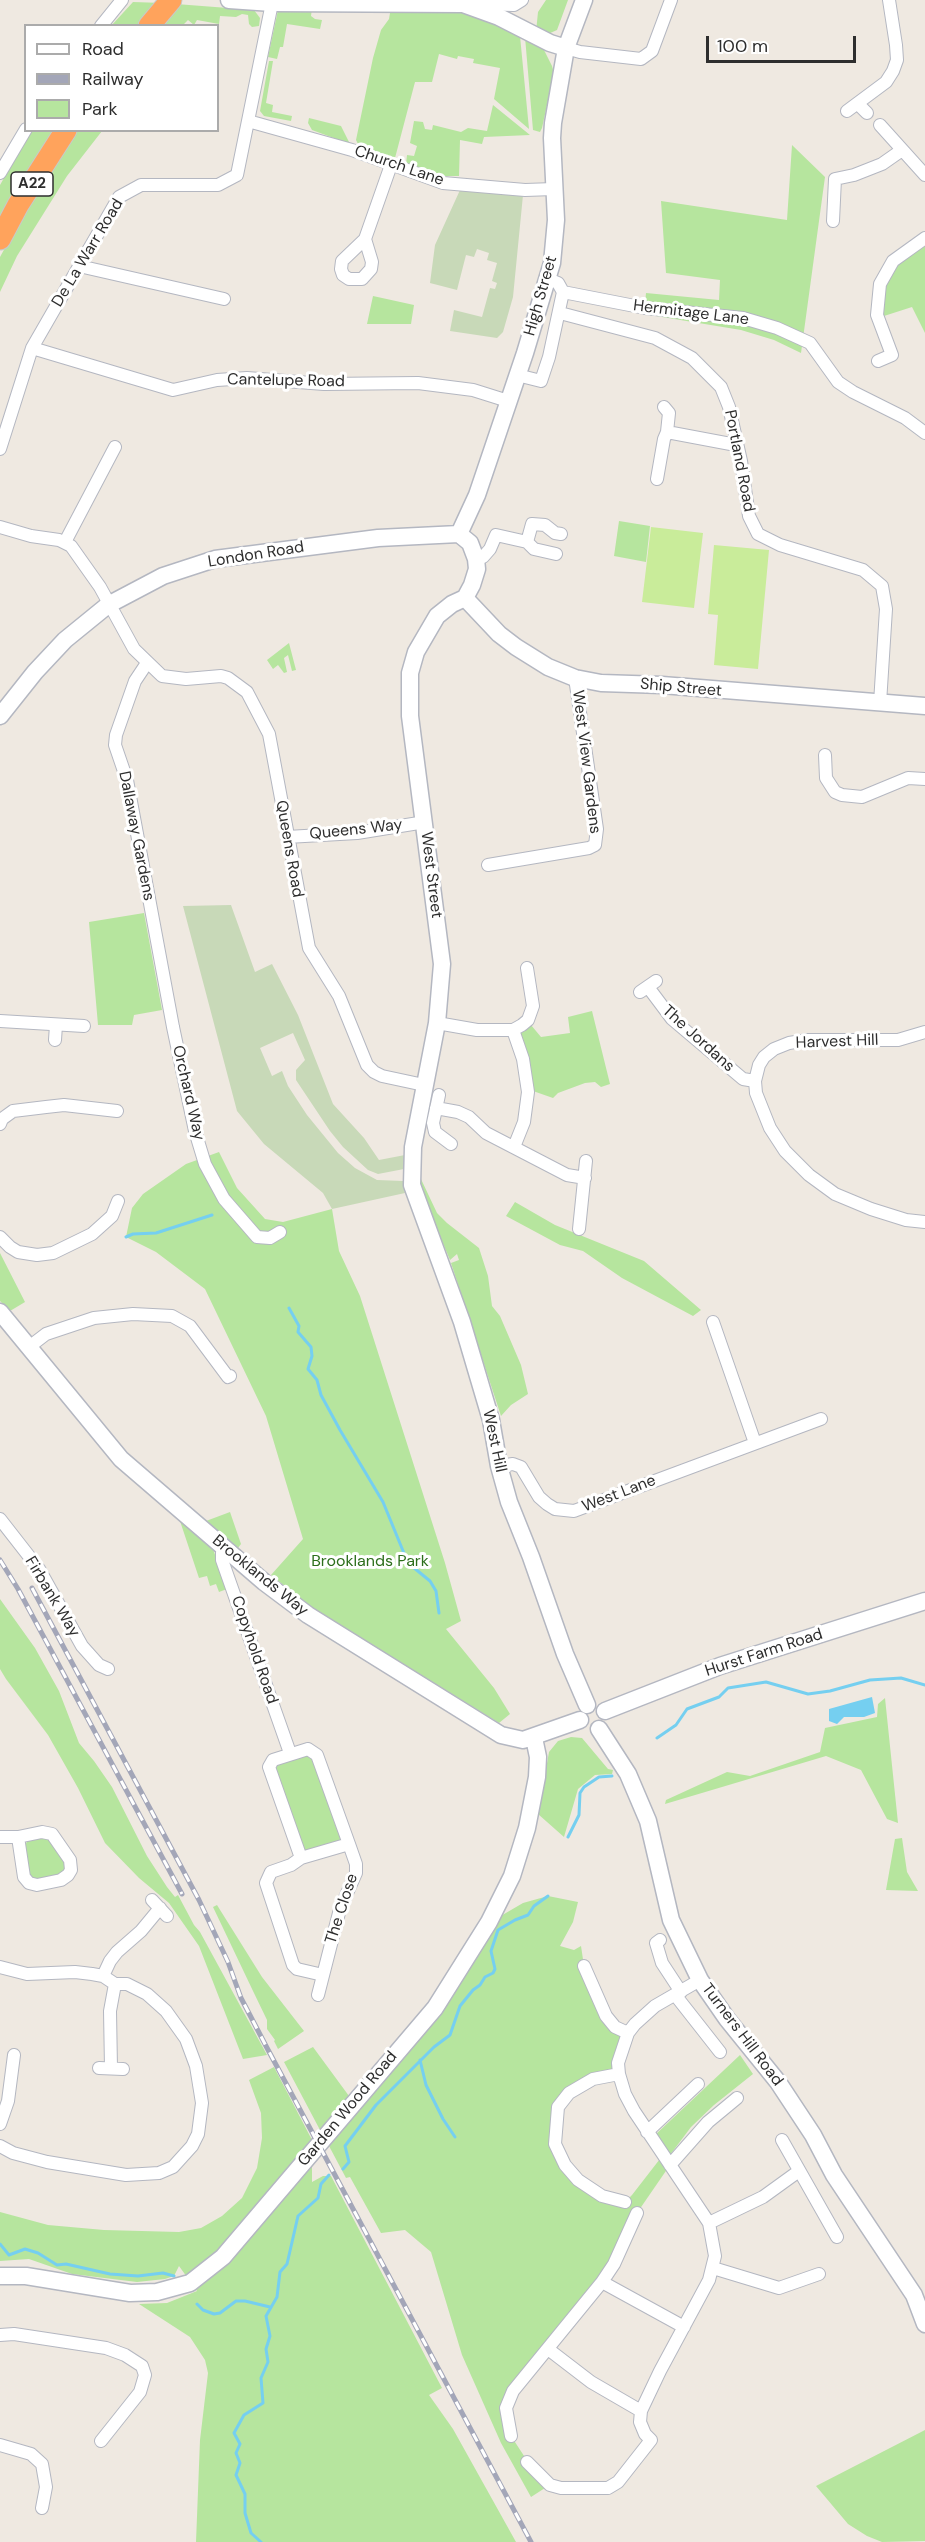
<!DOCTYPE html>
<style>
body{margin:0}
#map{position:relative;width:925px;height:2542px;overflow:hidden;background:#efe9e1;font-family:"DM Sans",sans-serif}
canvas{display:block}
.legend{position:absolute;left:24px;top:24px;width:195px;height:108px;box-sizing:border-box;background:#fff;border:2px solid #ababab;margin:0;padding:8px 10px;list-style:none;font-size:18px;color:#2e2e2e}
.legend li{display:flex;align-items:center;gap:12px;height:30px}
.legend b{width:30px;border:2px solid #ababab}
.scale{position:absolute;left:706px;top:36px;width:150px;height:27px;box-sizing:border-box;border:3px solid #2e2e2e;border-top:0;padding-left:8px;font-size:18px;line-height:21px;white-space:nowrap;color:#2e2e2e;-webkit-text-stroke:4px #fff;paint-order:stroke}
</style>
<div id="map">
<canvas width="925" height="2542"></canvas>
<ul class="legend">
<li><b style="height:8px;background:#fff"></b>Road</li>
<li><b style="height:8px;background:#a3a6b8"></b>Railway</li>
<li><b style="height:16px;background:#b6e59e"></b>Park</li>
</ul>
<div class="scale">100 m</div>
</div>
<script>
const c = document.querySelector('canvas').getContext('2d');
c.lineJoin = 'round';
function paint(path, color) { c.fillStyle = color; c.fill(path, 'evenodd'); }
const toPath = rows => new Path2D(rows.map(r => 'M' + r).join(''));
function strokePath(path, color, width, dash) { c.strokeStyle = color; c.lineWidth = width; c.lineCap = dash ? 'butt' : 'round'; c.setLineDash(dash || []); c.stroke(path); }
function write(font, color, halo, rows, align = 'center') {
  c.font = font + ' "DM Sans",sans-serif'; c.lineWidth = 6; c.setLineDash([]); c.textBaseline = 'middle'; c.strokeStyle = halo; c.fillStyle = color; for (const [text, x, y, turn = 0] of rows) {
    c.save(); c.translate(x, y); c.rotate((+turn || 0) * Math.PI / 180); c.textAlign = isNaN(turn) ? turn : align; if (halo) c.strokeText(text, 0, 0); c.fillText(text, 0, 0); c.restore();
  }
}
paint(toPath([
 [546,0,568,0,557,30,548,34,536,32,538,12],
 [133,2,163,3,142,25,111,26],
 [176,4,254,10,260,18,259,26,252,27,249,24,248,15,242,14,236,17,220,16,219,24,197,20,194,25,188,20,183,25,158,26],
 [391,7,463,12,494,22,520,36,529,129,494,99,500,68,473,63,474,59,458,56,457,59,439,54,432,82,415,82,395,158,393,159,359,146,356,140,373,58,381,30,389,19],
 [312,8,311,16,315,19,322,20,320,29,287,24,283,47,280,47,277,59,268,57,278,10],
 [525,37,544,50,552,66,554,73,542,128,540,132,533,130],
 [269,61,273,61,266,103,273,105,272,112,292,116,291,121,264,116,260,111],
 [493,105,530,135,484,137,482,144,460,140,459,176,441,176,406,164,407,155,414,156,417,146,410,143,414,121,423,122,425,129,432,130,433,125,461,132,468,128,487,131],
 [309,118,341,126,350,144,312,130,308,123],
 [31,131,56,131,0,221,0,185],
 [76,131,102,131,67,176,17,256,0,292,0,257,17,226],
 [792,145,825,177,801,353,774,340,741,330,644,314,646,293,719,300,720,280,666,273,661,201,787,220],
 [925,246,925,333,912,307,884,316,883,301,886,285,898,264,911,253],
 [373,296,414,305,411,324,367,324],
 [619,521,650,526,646,562,614,556],
 [289,643,296,670,292,671,288,655,284,658,287,672,284,673,278,665,273,669,267,660],
 [144,913,162,1010,134,1015,132,1025,98,1025,89,922],
 [592,1011,610,1084,601,1087,595,1082,585,1083,558,1093,553,1098,533,1091,520,1038,521,1032,531,1025,541,1037,570,1033,568,1017],
 [219,1152,237,1188,265,1219,283,1222,332,1209,339,1251,360,1296,445,1563,461,1621,446,1629,494,1688,510,1714,499,1723,312,1608,271,1575,303,1539,266,1416,205,1289,156,1252,126,1237,132,1208,143,1194,186,1164],
 [420,1177,437,1213,447,1223,479,1248,488,1276,492,1306,500,1316,521,1365,528,1394,511,1405,501,1416,451,1263,459,1260,457,1254,450,1260,428,1208,420,1184],
 [515,1202,555,1225,644,1261,701,1310,693,1316,622,1278,583,1251,560,1245,506,1216],
 [0,1253,25,1302,10,1311,0,1301],
 [230,1512,241,1544,238,1548,206,1521],
 [180,1521,213,1549,227,1589,219,1592,216,1584,210,1586,207,1576,199,1578],
 [0,1599,35,1648,59,1691,79,1743,94,1761,112,1787,147,1856,167,1887,175,1897,178,1895,194,1925,200,1932,267,2055,243,2059,199,1946,169,1903,139,1878,105,1843,78,1788,48,1735,6,1679,0,1669],
 [885,1698,898,1823,887,1819,861,1770,826,1756,665,1804,666,1800,727,1772,750,1776,820,1752,825,1728,877,1717,878,1704],
 [571,1737,582,1738,608,1769,613,1770,612,1774,595,1775,578,1789,564,1837,538,1814,549,1752,558,1741],
 [304,1753,312,1756,342,1838,340,1842,306,1851,303,1848,276,1769,277,1764],
 [49,1837,65,1858,66,1867,63,1874,38,1881,27,1876,24,1847,28,1840],
 [902,1838,907,1872,918,1891,886,1890,895,1839],
 [548,1896,578,1902,573,1922,560,1946,574,1950,581,1946,584,1966,606,2016,628,2033,619,2074,569,2093,555,2130,578,2180,625,2202,632,2195,663,2155,670,2165,637,2213,614,2264,506,2408,511,2436,545,2488,531,2497,501,2443,462,2355,431,2252,405,2230,381,2233,350,2177,346,2178,329,2146,440,2013,480,1953,499,1917,523,1903],
 [217,1905,262,1977,304,2031,278,2049,274,2041,275,2040,267,2029,267,2020,253,1991,213,1907],
 [313,2047,349,2096,320,2130,284,2062],
 [740,2055,753,2074,714,2105,691,2127,670,2155,655,2135],
 [274,2067,312,2140,312,2182,323,2176,331,2176,442,2388,429,2395,453,2429,516,2542,196,2542,200,2440,208,2373,205,2360,190,2337,139,2304,167,2303,197,2291,179,2266,174,2276,165,2279,137,2282,72,2274,29,2259,0,2261,0,2212,48,2225,104,2230,179,2232,201,2228,222,2216,242,2198,257,2168,262,2138,261,2113,249,2080],
 [925,2430,925,2541,882,2542,867,2536,848,2524,816,2486]
]), '#b6e59e');
paint(toPath([
 [460,190,523,195,513,297,503,332,497,338,450,331,454,310,482,317,490,288,495,289,497,283,492,281,497,263,487,260,489,253,477,249,474,257,466,255,457,290,430,283,435,245],
 [231,905,255,972,272,964,298,1015,333,1104,364,1138,379,1160,405,1155,404,1169,378,1174,368,1170,343,1147,330,1131,296,1080,296,1070,305,1060,293,1033,260,1048,272,1076,282,1071,288,1086,307,1115,338,1153,355,1168,377,1180,403,1181,405,1193,332,1209,323,1193,264,1144,237,1111,183,906]
]), '#c8d9b8');
paint(toPath([
 [651,527,703,533,694,608,642,602],
 [714,545,769,550,758,669,714,665,718,615,708,614]
]), '#c9ec9a');
paint(toPath([
 [872,1697,875,1713,864,1717,844,1717,837,1724,829,1721,829,1709]
]), '#75cff0');
strokePath(toPath([
 [126,1237,133,1234,156,1233,212,1215],
 [289,1308,299,1326,298,1332,311,1347,312,1356,308,1369,317,1380,321,1395,340,1430,383,1502,408,1563,430,1581,436,1591,439,1613],
 [657,1738,676,1725,687,1709,719,1697,728,1688,766,1682,808,1694,830,1691,870,1680,901,1678,925,1685],
 [568,1837,579,1815,580,1793,584,1787,599,1777,612,1776],
 [420,2060,426,2085,443,2119,455,2137],
 [343,2169,349,2162,345,2146,376,2105,434,2047,450,2035,460,2006,473,1990,480,1985,485,1977,493,1973,495,1969,491,1951,498,1930,515,1920,528,1915,534,1906,548,1896],
 [0,2244,9,2255,25,2249,38,2253,57,2265,66,2264,110,2274,138,2276,163,2273,174,2276],
 [197,2304,203,2310,214,2314,220,2313,236,2301,245,2301,270,2307],
 [261,2542,251,2533,245,2513,245,2494,236,2475,240,2463,236,2453,240,2444,234,2433,244,2415,263,2403,261,2378,268,2362,266,2349,270,2336,266,2316,277,2297,280,2272,287,2264,298,2216,318,2198,321,2184,329,2175]
]), '#75cff0', 3);
const street = toPath([
 [473,4,514,5,522,0],
 [101,26,122,0],
 [566,48,580,52,641,59,652,51,671,0],
 [858,104,867,113],
 [847,111,886,82,893,71,897,60,896,45,889,0],
 [248,121,352,150,443,183,525,190,554,189],
 [880,125,925,175],
 [0,173,26,129],
 [833,221,835,179,854,175,882,164,902,150],
 [365,239,372,262,371,269,362,279,349,279,343,275,341,269,342,261,365,239,391,165],
 [79,266,224,299],
 [563,292,645,308,743,318,777,328,810,343,838,382,853,392,905,418,925,433],
 [560,313,655,338,692,358,721,387,729,407,741,461,749,516,758,534,780,545,863,570,882,586,886,609,880,703],
 [32,348,173,390,217,380,247,378,324,384,418,383,473,390,508,401],
 [878,361,892,355,877,315,880,284,893,261,925,238],
 [517,375,541,381,549,357,563,292,558,283,548,279],
 [664,407,669,413,667,432],
 [0,449,32,348,119,197,141,185,218,185,237,175,272,3],
 [657,479,664,439,667,432,736,445],
 [0,527,31,536,59,540,71,546,100,587,134,649,162,676,186,679,221,676,228,678,247,692,269,734,309,948,339,996,367,1065,374,1072,382,1076,424,1085],
 [65,542,115,447],
 [527,542,532,524,545,525,555,533,561,534],
 [527,542,534,549,556,554],
 [476,559,483,557,490,549,496,535,527,542],
 [147,663,135,681,116,735,115,745,127,780,173,1027,195,1131,205,1164,224,1199,257,1237,270,1238,280,1232],
 [825,755,826,778,835,792,842,795,862,797,908,778,925,779],
 [287,837,357,833,425,822],
 [488,865,589,848,595,845,597,829,575,678],
 [648,987,672,1019,743,1079,755,1081],
 [640,992,656,981],
 [0,1021,84,1026],
 [437,1023,477,1030,513,1030,522,1025,528,1020,533,1006,527,968],
 [513,1030,523,1059,528,1092,524,1122,514,1147],
 [925,1032,898,1040,808,1040,789,1043,774,1049,764,1057,759,1065,755,1081,756,1093,770,1128,785,1151,809,1175,835,1194,871,1209,906,1220,925,1222],
 [55,1040,56,1025],
 [439,1095,433,1123,435,1132,451,1144],
 [436,1108,458,1112,469,1117,486,1133,567,1175,585,1178],
 [0,1124,2,1119,13,1111,46,1107,64,1105,117,1111],
 [579,1229,586,1161],
 [0,1237,10,1247,18,1252,37,1255,53,1253,92,1234,112,1216,118,1201],
 [713,1322,755,1443],
 [29,1347,46,1334,94,1318,133,1314,172,1316,190,1326,228,1377,230,1376],
 [499,1466,513,1464,521,1467,539,1497,547,1504,555,1509,574,1511,821,1419],
 [0,1519,39,1569,82,1646,99,1665,108,1669],
 [225,1548,222,1553,222,1560,290,1753],
 [308,1749,317,1755,349,1844,301,1858,269,1767,273,1760,308,1749],
 [0,1837,18,1837,42,1832,52,1834,70,1860,71,1870,68,1875,61,1880,37,1885,29,1883,24,1877,18,1837],
 [301,1858,291,1865,271,1872,266,1883,293,1965,297,1969,323,1975],
 [152,1900,167,1916],
 [660,1940,656,1943,662,1963,681,1992],
 [584,1966,606,2016,615,2027,628,2033],
 [0,1967,27,1974,75,1972,92,1974,103,1976,115,1984,127,1984,147,1994,166,2011,186,2039,196,2066,202,2103,198,2134,192,2146,173,2167,159,2173,126,2175,47,2162,13,2153,0,2146],
 [103,1976,110,1961,117,1952,141,1931,160,1908],
 [318,1995,340,1909,356,1873,356,1864,349,1844],
 [676,1996,720,2052],
 [99,2068,123,2069],
 [111,2068,110,2011,115,1984],
 [619,2074,593,2079,569,2093,558,2107,555,2144,565,2165,578,2180,602,2196,625,2202],
 [0,2124,8,2101,14,2055],
 [647,2132,698,2084],
 [782,2140,837,2237],
 [670,2165,708,2122,737,2098],
 [709,2223,763,2197,799,2171],
 [713,2268,779,2288,819,2274],
 [602,2282,684,2327],
 [0,2335,14,2334,106,2348,125,2355,142,2366,145,2375,140,2392,101,2441],
 [548,2349,591,2382,641,2411],
 [511,2436,506,2408,513,2391,602,2282,614,2264,637,2213],
 [0,2445,31,2454,42,2464,46,2487,42,2508],
 [527,2462,550,2485,561,2488,608,2488,618,2482,651,2440,645,2434,640,2422,641,2411,660,2371,709,2280,715,2256,709,2223,634,2111,625,2094,619,2074,618,2063,628,2033,635,2024,655,2006,700,1980]
]);
const secondary = toPath([
 [229,0,272,3,463,4,499,17,550,43,566,48],
 [459,534,477,495,525,353,552,263,556,220,552,138,553,123,566,48,584,0],
 [459,534,470,543,476,559,477,569,472,585,465,598],
 [465,598,452,604,437,616,416,652,410,673,410,716,442,964,437,1023,413,1147,412,1185,462,1322,491,1420,499,1466,509,1502,531,1557,565,1654,587,1705],
 [465,598,499,634,516,647,548,667,575,678,601,683,662,685,925,706],
 [0,716,35,672,65,640,108,605,163,576,215,559,378,538,459,534],
 [0,1312,121,1459,264,1582,308,1615,501,1735,523,1740,580,1720],
 [605,1711,720,1666,925,1601],
 [599,1729,628,1774,648,1821,671,1920,700,1980,727,2019,778,2082,813,2135,834,2175,914,2295,925,2324],
 [0,2276,26,2276,130,2293,157,2292,190,2283,223,2257,435,2008,489,1922,512,1876,527,1828,537,1777,538,1757,534,1738]
]);
const highway = toPath([
 [149,26,171,0],
 [0,239,18,205,66,130]
]);
strokePath(street, '#b4b7c1', 14);
strokePath(secondary, '#b4b7c1', 19);
strokePath(highway, '#c9c9c9', 23);
strokePath(street, '#fff', 12);
strokePath(secondary, '#fff', 16);
strokePath(highway, '#ffa35c', 21);
const rail = toPath([
 [0,1560,18,1589,182,1894],
 [32,1588,199,1900,228,1962,241,1998,266,2046,531,2542]
]);
strokePath(rail, '#a3a6b8', 5);
strokePath(rail, '#fff', 3, [9]);
for (const [x, y, w] of [
 [32,184,42]
]) { const box = new Path2D(); box.roundRect(x - w / 2, y - 12, w, 24, 4.5); c.fillStyle = '#fff'; c.fill(box); strokePath(box, '#2e2e2e', 1.5); }
write('bold 15px', '#2e2e2e', null, [
 ["A22",32,184]
]);
write('16px', '#2e2e2e', '#fff', [
 ["Church Lane",399,166,19],
 ["De La Warr Road",88,253,-59],
 ["High Street",541,296,-74],
 ["Hermitage Lane",691,313,7],
 ["Cantelupe Road",286,381,1],
 ["Portland Road",739,461,79],
 ["London Road",256,555,-9],
 ["Ship Street",681,688,5],
 ["West View Gardens",586,762,83],
 ["Queens Way",356,830,-6],
 ["Dallaway Gardens",136,836,79],
 ["Queens Road",289,849,80],
 ["West Street",431,875,83],
 ["The Jordans",698,1039,42],
 ["Harvest Hill",837,1042,-2],
 ["Orchard Way",188,1093,77],
 ["West Hill",494,1441,78],
 ["West Lane",619,1494,-21],
 ["Brooklands Way",260,1576,39],
 ["Firbank Way",52,1597,59],
 ["Copyhold Road",254,1650,71],
 ["Hurst Farm Road",764,1653,-18],
 ["The Close",342,1909,-72],
 ["Turners Hill Road",742,2035,53],
 ["Garden Wood Road",348,2109,-50]
]);
write('16px', '#2c6e1b', '#fff', [
 ["Brooklands Park",370,1562]
]);
</script>
